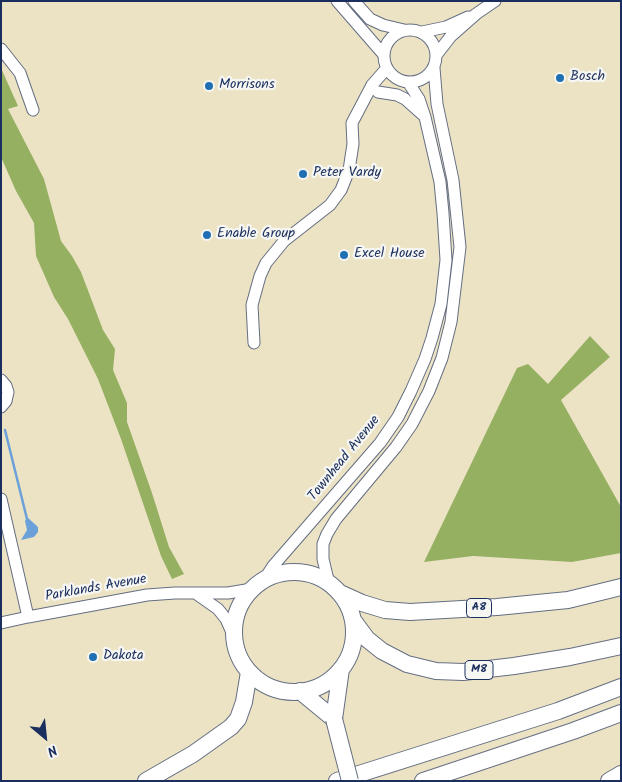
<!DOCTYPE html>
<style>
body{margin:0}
#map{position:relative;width:622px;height:782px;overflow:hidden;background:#ece3c5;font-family:Kalam,sans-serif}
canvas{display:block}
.frame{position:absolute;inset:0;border:2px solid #1b2f5e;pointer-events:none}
.north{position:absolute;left:20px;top:712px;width:50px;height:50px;-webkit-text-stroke:4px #f6f6f2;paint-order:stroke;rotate:152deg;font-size:14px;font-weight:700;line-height:20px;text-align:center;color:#1b2f5e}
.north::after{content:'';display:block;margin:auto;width:18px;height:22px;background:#1b2f5e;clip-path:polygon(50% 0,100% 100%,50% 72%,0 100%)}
</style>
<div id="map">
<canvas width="622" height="782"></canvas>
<div class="frame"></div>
<div class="north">N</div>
</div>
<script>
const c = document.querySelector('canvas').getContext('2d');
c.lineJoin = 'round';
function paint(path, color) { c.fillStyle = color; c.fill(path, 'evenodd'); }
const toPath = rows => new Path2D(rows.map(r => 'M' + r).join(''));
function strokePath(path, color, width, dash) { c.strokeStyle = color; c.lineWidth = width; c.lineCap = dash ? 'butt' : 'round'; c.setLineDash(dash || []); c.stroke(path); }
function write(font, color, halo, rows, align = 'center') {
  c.font = font + ' Kalam,sans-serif'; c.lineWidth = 4.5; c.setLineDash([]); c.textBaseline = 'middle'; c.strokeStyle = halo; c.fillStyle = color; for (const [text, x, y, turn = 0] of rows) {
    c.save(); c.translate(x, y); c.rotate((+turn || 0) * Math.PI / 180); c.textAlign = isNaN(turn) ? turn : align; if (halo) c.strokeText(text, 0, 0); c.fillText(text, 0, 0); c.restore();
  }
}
paint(toPath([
 [1,68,18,106,8,109,44,179,61,241,72,256,81,272,103,330,115,349,113,370,127,403,127,422,152,493,169,547,184,574,172,579,161,556,121,439,98,379,68,319,54,297,36,256,34,223,16,191,1,157],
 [590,336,610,357,561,400,621,507,621,553,572,562,473,556,424,562,517,368,528,364,548,384]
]), '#96b062');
paint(toPath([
 [27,517,38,527,38,532,34,537,21,540,27,530,25,521]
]), '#6ca0d8');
strokePath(toPath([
 [5,430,27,519]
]), '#6ca0d8', 2.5);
const minor = toPath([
 [337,1,384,55],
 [354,1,370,19,383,25,404,30],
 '384 56a26 26 0 1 1 52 0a26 26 0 1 1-52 0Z',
 [422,32,446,27,468,17],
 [1,49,20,73,33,110],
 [437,54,451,36,476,14,495,1],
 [378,92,397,95,405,99,423,115],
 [254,343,252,305,260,276,266,263,284,241,330,205,341,190,349,170,353,144,352,123,372,85,387,68],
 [1,380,6,386,8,392,6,401,1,407],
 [1,499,28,617],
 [264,580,273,566,380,443,398,417,411,391,425,359,432,338,441,304,446,260,443,213,440,182,425,117,419,99,408,82],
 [329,584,323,559,323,544,327,534,336,519,396,447,412,424,429,391,442,358,451,322,460,247,453,180,437,104,434,68],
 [198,595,218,609,226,619,234,637],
 [1,623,28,617,147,595,175,593,228,593,252,589]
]);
const highway = toPath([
 '234 632a60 60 0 1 1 120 0a60 60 0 1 1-120 0Z',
 [340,593,362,603,385,610,410,612,497,607,568,600,621,587],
 [353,620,367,639,382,651,407,664,436,671,463,672,514,666,570,657,621,646],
 [300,691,334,719],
 [334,719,341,669],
 [146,781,193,754,231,727,238,719,244,702,249,672],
 [337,781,558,711,621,687],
 [423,781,573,731,621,713],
 [609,781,621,774]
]);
strokePath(minor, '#646e82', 13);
strokePath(highway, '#646e82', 18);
strokePath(minor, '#fff', 11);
strokePath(highway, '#fff', 16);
const highwayBridge = toPath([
 [334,719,350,781]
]);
strokePath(highwayBridge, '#646e82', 18, []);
strokePath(highwayBridge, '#fff', 16);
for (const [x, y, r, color] of [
 [560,78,5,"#1f6fb2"],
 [209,86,5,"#1f6fb2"],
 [303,174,5,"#1f6fb2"],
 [207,235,5,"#1f6fb2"],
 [344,255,5,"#1f6fb2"],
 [93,657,5,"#1f6fb2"]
]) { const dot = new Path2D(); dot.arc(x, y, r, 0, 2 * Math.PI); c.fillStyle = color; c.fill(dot); strokePath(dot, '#f6f6f2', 2); }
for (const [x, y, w] of [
 [479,608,25],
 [479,670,28]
]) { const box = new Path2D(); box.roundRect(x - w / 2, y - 9.5, w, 19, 4); c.fillStyle = '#f6f6f2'; c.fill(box); strokePath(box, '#1b2f5e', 1); }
write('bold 12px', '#1b2f5e', null, [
 ["A8",479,608],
 ["M8",479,670]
]);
write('14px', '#1b2f5e', '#f6f6f2', [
 ["Bosch",570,78],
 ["Morrisons",219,86],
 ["Peter Vardy",313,174],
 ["Enable Group",217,235],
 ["Excel House",354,255],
 ["Dakota",103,657]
], 'left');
write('14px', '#1b2f5e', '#f6f6f2', [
 ["Townhead Avenue",345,459,-51],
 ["Parklands Avenue",96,589,-10]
]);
</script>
